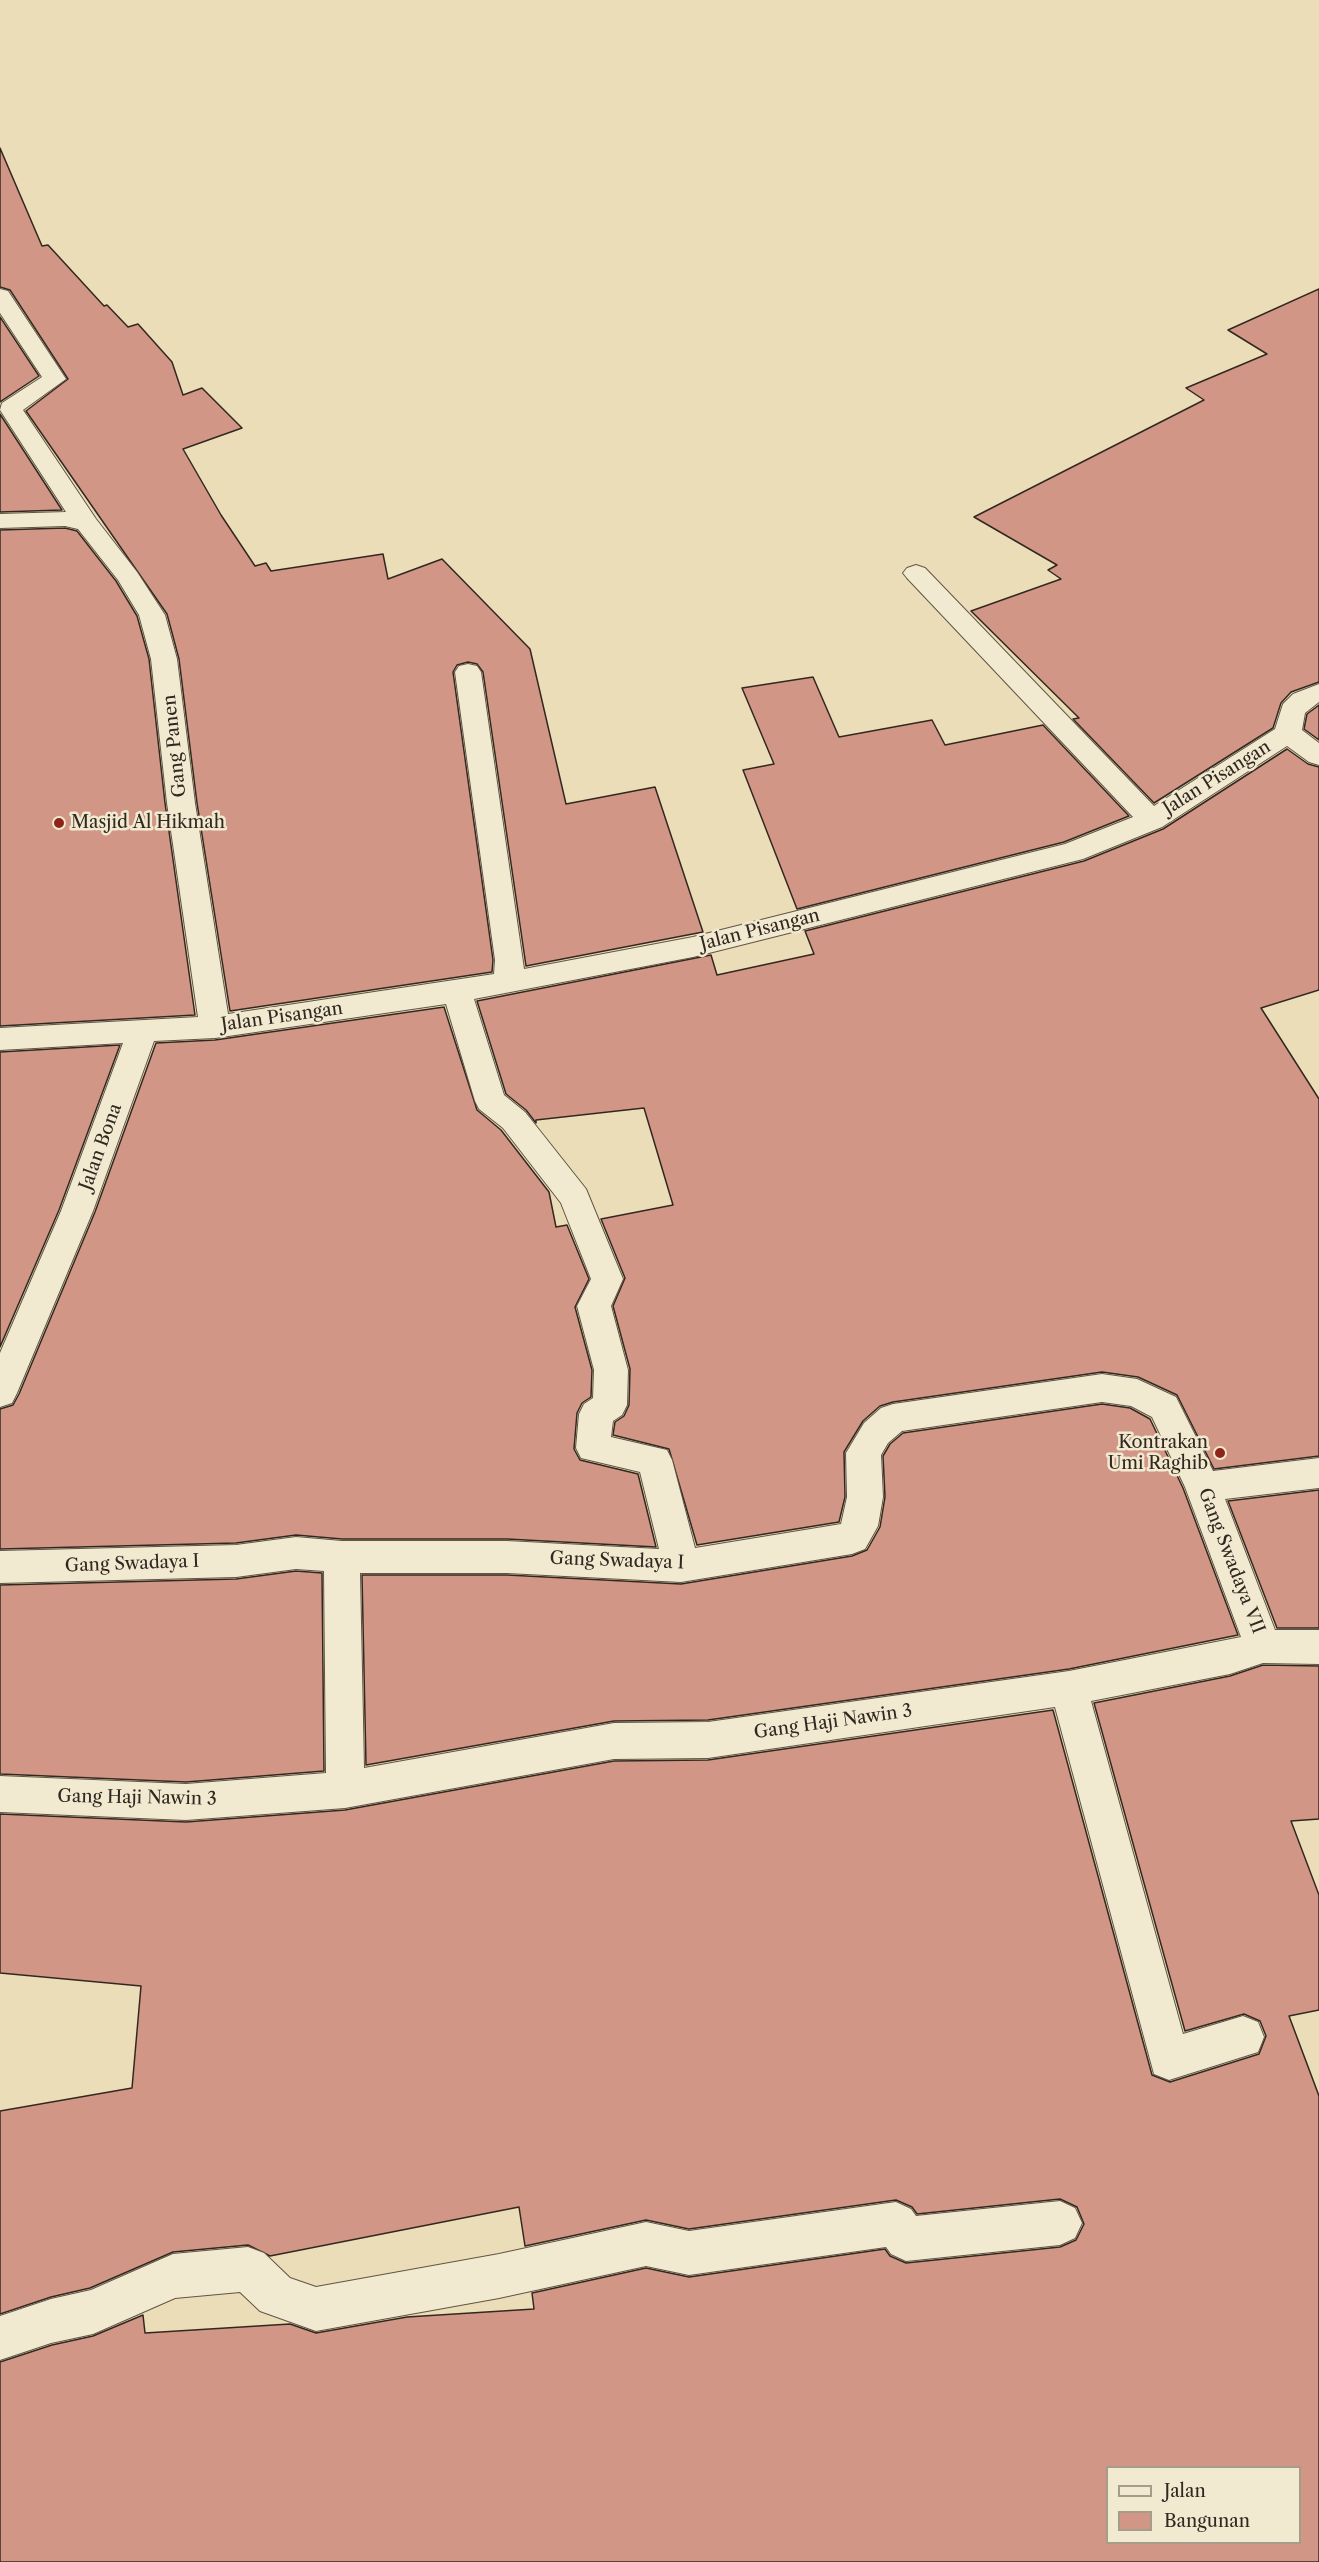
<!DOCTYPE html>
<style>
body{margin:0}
#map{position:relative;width:1319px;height:2562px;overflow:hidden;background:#eaddb7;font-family:"Libre Caslon Text",serif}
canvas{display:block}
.legend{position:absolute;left:1106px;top:2466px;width:195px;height:78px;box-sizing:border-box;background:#f1e9d0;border:2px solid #a59c8a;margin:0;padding:8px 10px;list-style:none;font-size:18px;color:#332821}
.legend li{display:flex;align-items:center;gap:12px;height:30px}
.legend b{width:30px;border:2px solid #a59c8a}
</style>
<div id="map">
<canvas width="1319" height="2562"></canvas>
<ul class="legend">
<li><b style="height:8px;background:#f1e9d0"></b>Jalan</li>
<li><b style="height:16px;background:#d19685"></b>Bangunan</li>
</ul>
</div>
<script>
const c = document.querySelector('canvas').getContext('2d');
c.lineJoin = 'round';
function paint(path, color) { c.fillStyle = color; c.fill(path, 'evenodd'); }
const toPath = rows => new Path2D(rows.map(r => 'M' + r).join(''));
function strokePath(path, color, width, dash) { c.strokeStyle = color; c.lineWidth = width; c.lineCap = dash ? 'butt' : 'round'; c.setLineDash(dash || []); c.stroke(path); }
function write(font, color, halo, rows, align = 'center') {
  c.font = font + ' "Libre Caslon Text",serif'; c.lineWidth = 5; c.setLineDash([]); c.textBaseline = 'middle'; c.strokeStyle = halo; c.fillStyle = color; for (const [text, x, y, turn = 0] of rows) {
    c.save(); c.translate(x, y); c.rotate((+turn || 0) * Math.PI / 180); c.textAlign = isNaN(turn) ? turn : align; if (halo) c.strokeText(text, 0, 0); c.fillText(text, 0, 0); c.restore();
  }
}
const building = toPath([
 [0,148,42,246,48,245,104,306,107,305,128,327,138,324,172,362,183,395,202,388,242,428,183,449,221,515,255,566,266,563,271,571,383,554,388,579,442,559,530,649,566,804,655,787,703,932,526,966,483,672,477,664,468,662,457,665,453,672,493,960,492,972,230,1011,197,803,179,659,167,614,26,411,68,379,10,290,0,287,0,148],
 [1319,289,1319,682,1291,692,1281,703,1273,728,1154,803,1073,719,1079,718,971,611,1061,579,1048,570,1057,565,974,517,1204,400,1186,388,1267,354,1228,330,1319,289],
 [0,317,39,376,0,402,0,317],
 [0,414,62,510,0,512,0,414],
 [65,528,77,531,116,581,137,616,149,659,165,803,195,1015,0,1026,0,530,65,528],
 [813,677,839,737,932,720,945,745,1043,725,1129,816,1064,842,797,909,743,770,774,764,742,688,813,677],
 [1319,705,1319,740,1304,729,1307,714,1319,705],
 [1287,749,1308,764,1319,767,1319,990,1261,1008,1319,1099,1319,1456,1214,1469,1177,1395,1138,1377,1102,1372,893,1402,880,1406,863,1421,844,1452,845,1497,839,1522,697,1545,669,1449,613,1435,615,1422,624,1416,629,1405,630,1369,613,1306,625,1278,601,1219,673,1205,644,1108,536,1120,536,1123,526,1110,506,1094,477,1001,711,955,717,975,814,954,805,931,1084,861,1163,829,1287,749],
 [444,1007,477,1110,501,1130,549,1192,556,1227,567,1225,589,1279,575,1307,592,1370,591,1397,582,1403,577,1413,574,1449,580,1460,638,1474,656,1547,507,1539,342,1539,296,1535,236,1543,0,1549,0,1409,13,1405,19,1394,95,1212,156,1043,215,1040,444,1007],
 [120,1045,59,1210,0,1347,0,1052,120,1045],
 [1102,1404,1130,1408,1150,1419,1183,1488,1238,1635,1069,1669,708,1720,614,1721,366,1765,362,1575,507,1575,681,1584,852,1556,867,1550,880,1527,885,1497,883,1456,890,1444,903,1433,1102,1404],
 [1319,1490,1319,1628,1277,1628,1228,1501,1319,1490],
 [296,1571,322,1573,324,1771,186,1782,0,1774,0,1585,236,1579,296,1571],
 [1263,1665,1319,1666,1319,1819,1291,1821,1319,1895,1319,2010,1289,2016,1319,2096,1319,2562,0,2562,0,2362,52,2345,93,2336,143,2315,145,2333,290,2324,316,2333,407,2317,534,2309,532,2293,646,2268,689,2277,885,2249,890,2256,906,2263,1060,2247,1076,2240,1084,2224,1077,2207,1060,2199,917,2214,912,2207,896,2200,689,2229,646,2220,525,2246,519,2207,270,2256,248,2245,173,2252,90,2288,51,2297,0,2314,0,2111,132,2088,141,1986,0,1973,0,1814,186,1822,345,1810,614,1761,708,1760,1053,1710,1152,2075,1170,2082,1259,2054,1266,2036,1260,2021,1244,2014,1185,2031,1094,1703,1230,1676,1263,1665],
 [1107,2468,1299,2468,1299,2542,1107,2542,1107,2468]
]);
paint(building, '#d19685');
strokePath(building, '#332821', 1.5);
const street = toPath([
 [0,289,8,291,66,379,23,410,96,519,137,572,165,615,177,659,195,803,228,1014,494,974,495,960,455,672,459,666,468,664,477,666,481,672,524,969,693,937,1065,844,1133,817,907,578,903,573,907,568,916,565,925,568,1154,806,1275,729,1283,704,1293,694,1319,684,1319,702,1305,713,1302,730,1319,743,1319,765,1309,762,1287,746,1162,827,1083,859,693,957,474,999,504,1095,525,1112,586,1189,623,1279,611,1306,628,1370,627,1405,622,1415,613,1421,611,1437,667,1450,672,1460,695,1548,841,1524,847,1497,846,1453,864,1423,881,1408,893,1404,1102,1374,1137,1379,1176,1397,1213,1471,1319,1458,1319,1488,1225,1499,1275,1630,1319,1630,1319,1664,1263,1663,1230,1674,1091,1701,1183,2034,1243,2016,1258,2022,1264,2037,1258,2052,1169,2080,1154,2074,1055,1707,708,1758,614,1759,345,1808,186,1820,0,1812,0,1776,186,1784,326,1773,324,1571,296,1569,236,1577,0,1583,0,1551,236,1545,296,1537,342,1541,507,1541,659,1549,640,1472,581,1458,576,1448,579,1414,584,1404,593,1398,594,1370,577,1306,591,1279,561,1203,503,1128,479,1109,475,1101,446,1004,215,1038,154,1041,93,1211,17,1393,12,1403,0,1407,0,1353,61,1211,123,1043,0,1050,0,1028,198,1017,167,803,151,659,139,615,118,580,78,529,65,526,0,528,0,514,66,512,0,410,2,403,42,377,0,313,0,289],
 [1102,1402,1131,1406,1152,1417,1185,1487,1241,1637,1069,1671,708,1722,614,1723,364,1768,360,1573,507,1573,681,1582,852,1554,865,1549,878,1526,883,1497,881,1455,888,1443,902,1431,1102,1402],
 [1060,2201,1075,2208,1082,2223,1075,2238,1060,2245,906,2261,891,2254,886,2247,689,2275,646,2266,499,2298,316,2331,260,2311,240,2292,175,2298,93,2334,51,2343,0,2360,0,2316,51,2299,91,2290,173,2254,248,2247,264,2253,290,2278,316,2287,499,2254,646,2222,689,2231,896,2202,911,2209,916,2216,1060,2201]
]);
strokePath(street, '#615546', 2);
paint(street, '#f1e9d0');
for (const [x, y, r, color] of [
 [59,823,6,"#8f2418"],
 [1220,1453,6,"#8f2418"]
]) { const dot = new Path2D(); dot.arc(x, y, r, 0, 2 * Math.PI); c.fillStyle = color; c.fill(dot); strokePath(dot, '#f1e9d0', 2); }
write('18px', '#332821', '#f1e9d0', [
 ["Gang Panen",175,746,-96],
 ["Jalan Pisangan",1217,778,-32],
 ["Jalan Pisangan",760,930,-14],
 ["Jalan Pisangan",282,1017,-8],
 ["Jalan Bona",101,1147,-70],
 ["Gang Swadaya I",617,1561,2],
 ["Gang Swadaya VII",1231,1561,69],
 ["Gang Swadaya I",132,1564,-2],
 ["Gang Haji Nawin 3",833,1722,-8],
 ["Gang Haji Nawin 3",137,1798,1]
]);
write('18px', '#332821', '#f1e9d0', [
 ["Masjid Al Hikmah",71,823],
 ["Kontrakan",1208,1443,"right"],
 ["Umi Raghib",1208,1464,"right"]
], 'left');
</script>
